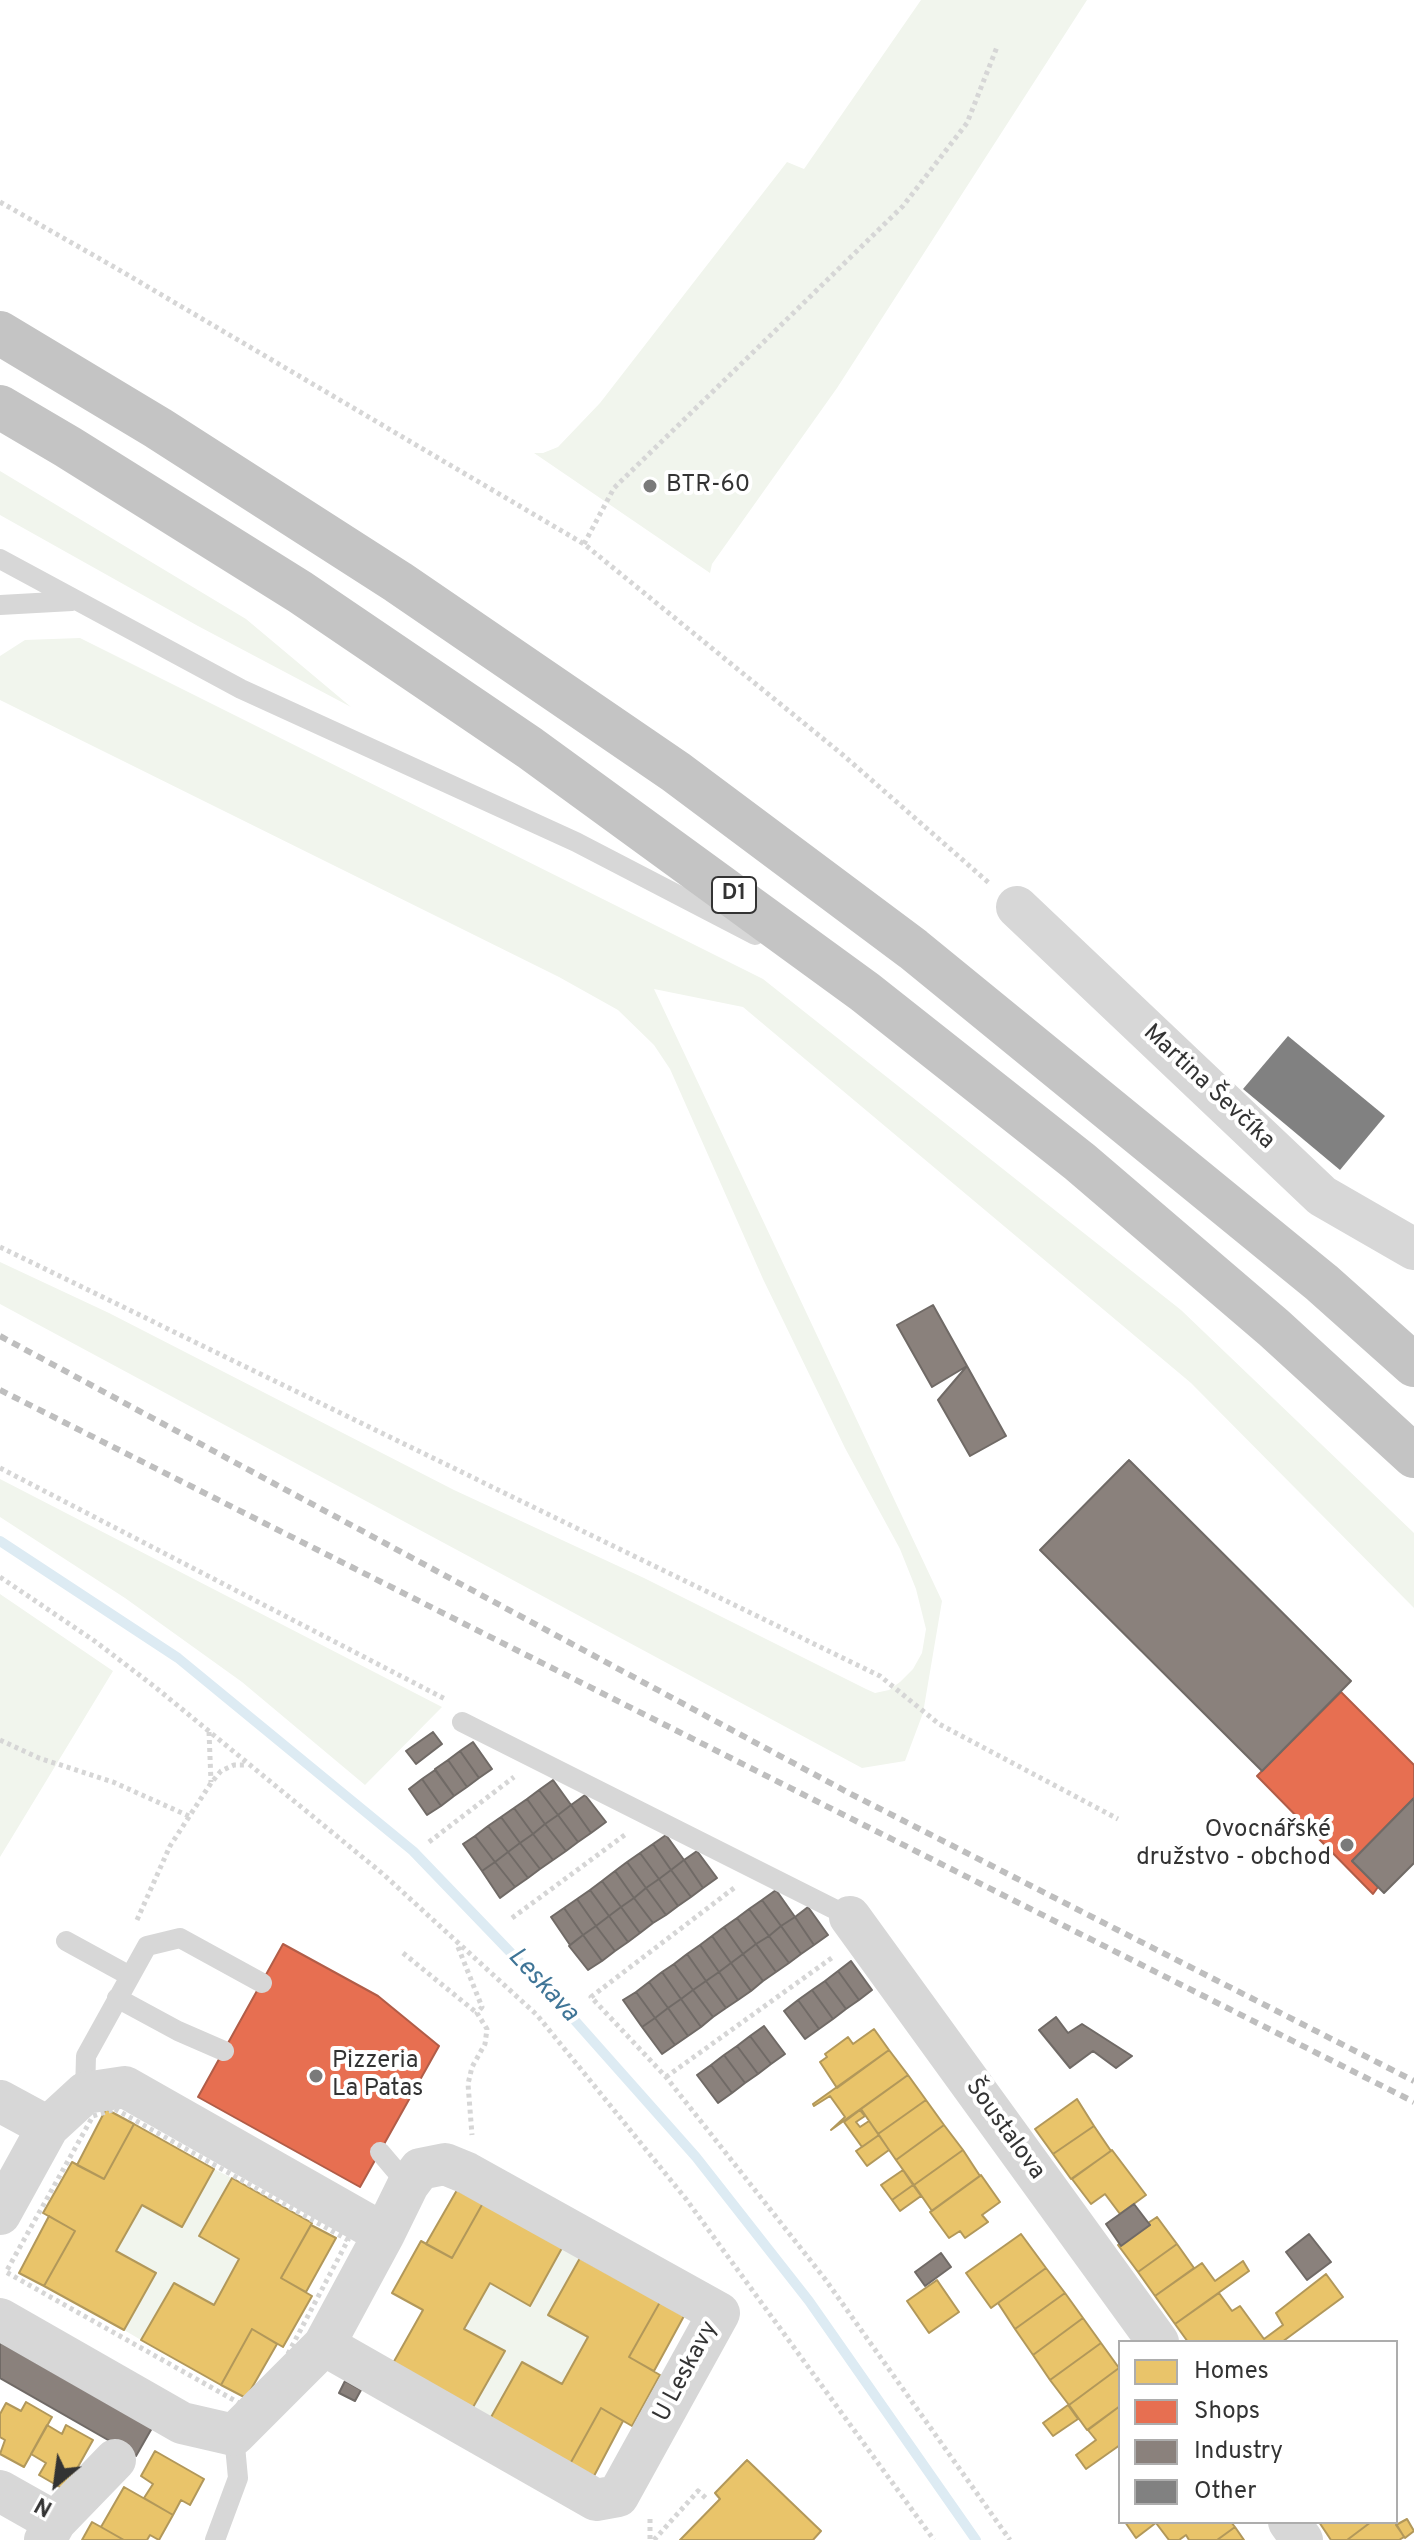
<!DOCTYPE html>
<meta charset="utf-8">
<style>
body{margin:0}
#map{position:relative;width:1414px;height:2540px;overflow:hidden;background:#fff;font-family:Overpass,sans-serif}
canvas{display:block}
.legend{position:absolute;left:1118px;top:2340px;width:280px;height:184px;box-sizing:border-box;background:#fff;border:2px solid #adadad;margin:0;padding:10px 14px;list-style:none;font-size:24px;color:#333}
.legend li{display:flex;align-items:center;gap:16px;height:40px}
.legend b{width:40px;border:2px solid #adadad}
.north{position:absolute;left:16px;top:2444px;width:80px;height:80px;-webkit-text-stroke:6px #fff;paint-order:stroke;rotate:209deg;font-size:22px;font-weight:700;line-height:32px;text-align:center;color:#333}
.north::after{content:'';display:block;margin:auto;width:28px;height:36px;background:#333;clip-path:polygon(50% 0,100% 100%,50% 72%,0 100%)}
</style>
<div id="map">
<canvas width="1414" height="2540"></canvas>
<ul class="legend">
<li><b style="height:22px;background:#e9c46a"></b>Homes</li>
<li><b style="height:22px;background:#e76f51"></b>Shops</li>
<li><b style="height:22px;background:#8a817c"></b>Industry</li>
<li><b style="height:22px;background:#818181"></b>Other</li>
</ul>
<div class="north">N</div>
</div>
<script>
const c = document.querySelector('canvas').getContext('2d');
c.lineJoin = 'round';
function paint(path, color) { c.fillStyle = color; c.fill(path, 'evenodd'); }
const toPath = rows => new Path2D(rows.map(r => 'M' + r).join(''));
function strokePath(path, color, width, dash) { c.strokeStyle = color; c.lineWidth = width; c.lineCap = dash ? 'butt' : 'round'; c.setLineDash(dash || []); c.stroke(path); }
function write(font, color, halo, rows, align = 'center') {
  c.font = font + ' Overpass,sans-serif'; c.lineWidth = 8; c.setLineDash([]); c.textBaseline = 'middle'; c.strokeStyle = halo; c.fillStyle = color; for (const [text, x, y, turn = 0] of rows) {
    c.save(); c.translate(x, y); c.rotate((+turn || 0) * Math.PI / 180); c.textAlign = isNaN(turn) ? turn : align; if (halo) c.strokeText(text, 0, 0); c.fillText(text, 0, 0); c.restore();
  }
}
paint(toPath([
 [921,0,1087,0,837,388,712,564,710,573,534,453,543,453,558,447,600,403,787,162,804,169],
 [0,471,246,619,351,707,198,626,0,515],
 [80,638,763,979,1181,1310,1414,1533,1414,1608,1191,1383,743,1007,654,989,942,1601,923,1713,905,1761,862,1768,0,1304,0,1262,109,1313,454,1490,644,1578,866,1689,875,1693,889,1690,900,1682,913,1669,922,1653,926,1629,916,1589,900,1549,845,1448,763,1279,670,1069,654,1045,618,1010,559,977,0,700,0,656,25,640],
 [0,1479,442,1707,365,1785,242,1682,125,1598,0,1517],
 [0,1594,113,1671,0,1857],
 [214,2169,232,2178,239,2259,214,2305,174,2283,141,2340,124,2330,155,2273,116,2251,142,2205],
 [562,2248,580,2258,548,2315,588,2337,562,2384,522,2362,490,2419,472,2409,504,2351,464,2329,490,2283,530,2305]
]), '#f1f5ed');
const homes = toPath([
 [874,2029,889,2050,837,2088,820,2062,827,2057,825,2054,848,2037,853,2044,874,2029],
 [889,2050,908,2075,831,2130,845,2117,830,2096,814,2106,813,2104,889,2050],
 [908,2075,926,2100,878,2134,861,2109,908,2075],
 [1077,2099,1094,2126,1053,2154,1035,2129,1077,2099],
 [926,2100,944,2125,896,2160,878,2134,926,2100],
 [106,2109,134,2124,104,2179,77,2165,106,2109],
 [860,2110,865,2116,856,2122,860,2127,869,2121,879,2135,862,2147,844,2122,860,2110],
 [134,2124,214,2169,182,2227,142,2205,116,2251,156,2273,124,2330,44,2286,75,2231,43,2213,72,2162,104,2179,134,2124],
 [944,2125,963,2150,914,2185,896,2160,944,2125],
 [1094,2126,1111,2151,1071,2179,1053,2154,1094,2126],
 [879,2135,889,2150,867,2166,856,2151,879,2135],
 [963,2150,980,2176,932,2211,914,2185,963,2150],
 [1112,2150,1146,2195,1120,2214,1105,2194,1091,2204,1072,2179,1112,2150],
 [903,2170,913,2185,892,2200,881,2185,903,2170],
 [981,2175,1000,2202,982,2215,988,2222,965,2238,960,2231,949,2238,930,2212,981,2175],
 [232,2178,312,2223,281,2278,312,2296,283,2347,252,2329,221,2385,141,2340,174,2283,214,2305,239,2259,199,2236,232,2178],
 [913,2185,921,2196,900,2211,892,2200,913,2185],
 [457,2190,483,2203,452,2258,426,2244,457,2190],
 [483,2203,562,2248,530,2306,490,2283,464,2329,505,2351,472,2409,392,2365,423,2310,392,2293,421,2241,452,2258,483,2203],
 [49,2216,75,2231,44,2286,19,2273,49,2216],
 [1157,2217,1177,2244,1138,2272,1118,2245,1150,2225,1148,2223,1157,2217],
 [311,2225,336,2238,306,2292,281,2278,311,2225],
 [1021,2234,1046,2268,991,2308,966,2273,1021,2234],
 [1177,2244,1194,2268,1155,2296,1138,2272,1177,2244],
 [580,2258,660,2302,629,2357,660,2375,632,2426,601,2408,570,2464,490,2419,522,2362,562,2384,588,2337,548,2315,580,2258],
 [1243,2261,1249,2271,1175,2324,1155,2296,1202,2263,1215,2281,1243,2261],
 [1046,2268,1065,2293,1015,2329,998,2303,1046,2268],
 [1326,2274,1343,2297,1282,2342,1188,2342,1175,2324,1219,2293,1232,2311,1240,2306,1264,2339,1283,2325,1276,2313,1326,2274],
 [937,2280,959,2312,929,2333,907,2301,937,2280],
 [1065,2293,1083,2318,1033,2355,1015,2329,1065,2293],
 [660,2302,684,2316,654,2371,629,2357,660,2302],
 [1083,2318,1101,2343,1050,2380,1033,2355,1083,2318],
 [252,2329,277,2344,246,2398,221,2385,252,2329],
 [1101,2343,1119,2368,1069,2405,1050,2380,1101,2343],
 [1119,2368,1120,2406,1087,2430,1069,2405,1119,2368],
 [26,2402,52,2417,24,2467,0,2454,5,2440,0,2437,0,2414,6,2403,21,2411,26,2402],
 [1068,2405,1078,2419,1053,2436,1043,2423,1068,2405],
 [1120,2406,1120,2445,1086,2469,1076,2455,1096,2440,1088,2430,1120,2406],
 [601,2408,623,2421,594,2476,570,2464,601,2408],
 [47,2425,62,2434,66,2425,93,2440,65,2490,39,2475,46,2463,31,2454,47,2425],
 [155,2451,204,2479,190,2505,181,2500,173,2515,144,2498,153,2484,141,2476,155,2451],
 [747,2460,821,2531,813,2540,680,2540,720,2499,715,2493,747,2460],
 [124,2487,173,2515,159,2540,150,2535,147,2540,124,2540,101,2527,124,2487],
 [1407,2519,1414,2531,1405,2538,1396,2525,1407,2519],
 [92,2522,101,2527,124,2540,82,2540,92,2522],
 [1125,2522,1157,2522,1136,2538,1125,2522],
 [1231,2522,1235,2527,1217,2540,1189,2540,1186,2535,1179,2540,1169,2540,1156,2523,1231,2522],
 [1319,2522,1371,2522,1347,2540,1331,2540,1319,2522],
 [1371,2522,1395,2522,1404,2537,1399,2540,1347,2540,1371,2522],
 [1235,2527,1244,2540,1217,2540,1235,2527]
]);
paint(homes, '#e9c46a');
strokePath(homes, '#b2985a', 2);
const shops = toPath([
 [1341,1692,1414,1765,1414,1798,1352,1861,1378,1887,1373,1894,1257,1776,1341,1692],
 [283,1944,378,1996,439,2046,360,2187,198,2097,283,1944]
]);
paint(shops, '#e76f51');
strokePath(shops, '#b15d48', 2);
const industry = toPath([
 [933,1305,967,1366,932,1387,897,1325,933,1305],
 [967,1366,1006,1436,970,1456,938,1400,967,1366],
 [1129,1460,1351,1681,1262,1771,1040,1550,1129,1460],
 [433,1732,442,1744,416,1764,406,1751,433,1732],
 [473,1742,492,1769,479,1778,460,1751,473,1742],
 [460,1751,479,1778,467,1787,448,1760,460,1751],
 [448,1760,467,1787,454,1796,435,1769,448,1760],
 [435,1770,454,1796,441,1806,422,1779,435,1770],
 [422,1779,441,1806,427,1815,409,1789,422,1779],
 [553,1780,571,1805,558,1815,539,1790,553,1780],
 [539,1790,558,1815,545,1824,527,1799,539,1790],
 [585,1795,606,1822,591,1833,571,1805,585,1795],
 [1414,1798,1414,1863,1384,1893,1352,1861,1414,1798],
 [527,1799,545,1824,533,1834,514,1808,527,1799],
 [571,1805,591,1833,578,1842,558,1815,571,1805],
 [514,1808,533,1834,520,1843,501,1817,514,1808],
 [558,1815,578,1842,566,1851,545,1824,558,1815],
 [501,1817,520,1843,508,1852,488,1826,501,1817],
 [545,1824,566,1851,553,1860,533,1834,545,1824],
 [488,1826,508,1852,495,1862,475,1836,488,1826],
 [533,1834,553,1860,540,1869,520,1843,533,1834],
 [666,1835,684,1860,671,1870,653,1844,666,1835],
 [475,1836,495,1862,482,1871,463,1844,475,1836],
 [520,1843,540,1869,528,1878,508,1852,520,1843],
 [653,1844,671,1870,659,1879,640,1853,653,1844],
 [697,1851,717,1878,703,1888,684,1860,697,1851],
 [508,1852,528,1878,515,1887,495,1862,508,1852],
 [640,1853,659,1879,646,1888,627,1862,640,1853],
 [684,1860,703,1888,691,1897,671,1870,684,1860],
 [495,1862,515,1887,500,1898,482,1871,495,1862],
 [627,1862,646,1888,634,1898,615,1871,627,1862],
 [671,1870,691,1897,678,1906,659,1879,671,1870],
 [615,1871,634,1898,621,1907,602,1881,615,1871],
 [659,1879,678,1906,666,1915,646,1888,659,1879],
 [602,1881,621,1907,609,1916,590,1890,602,1881],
 [646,1888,666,1915,653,1923,634,1898,646,1888],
 [590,1890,609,1916,596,1926,577,1899,590,1890],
 [776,1890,795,1917,781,1926,762,1900,776,1890],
 [634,1898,653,1923,640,1933,621,1907,634,1898],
 [577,1899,596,1926,583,1935,564,1908,577,1899],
 [762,1900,781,1926,769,1936,749,1909,762,1900],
 [621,1907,640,1933,628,1942,609,1916,621,1907],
 [808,1907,828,1935,814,1945,795,1917,808,1907],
 [564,1908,583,1935,570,1945,551,1917,564,1908],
 [749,1909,769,1936,756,1944,737,1918,749,1909],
 [609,1916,628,1942,615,1951,596,1926,609,1916],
 [795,1917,814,1945,801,1954,781,1926,795,1917],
 [737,1918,756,1944,743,1954,724,1927,737,1918],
 [596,1926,615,1951,602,1961,583,1935,596,1926],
 [781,1926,801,1954,789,1963,769,1936,781,1926],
 [724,1927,743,1954,731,1963,712,1936,724,1927],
 [583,1935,602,1961,588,1970,569,1946,583,1935],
 [712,1936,731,1963,719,1972,700,1945,712,1936],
 [769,1936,789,1963,776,1972,756,1944,769,1936],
 [756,1944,776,1972,763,1981,743,1954,756,1944],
 [700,1945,719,1972,706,1981,687,1954,700,1945],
 [687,1954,706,1981,693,1990,674,1964,687,1954],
 [743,1954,763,1981,751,1991,731,1963,743,1954],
 [851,1961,872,1990,859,2000,838,1971,851,1961],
 [731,1963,751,1991,738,2000,719,1972,731,1963],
 [674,1964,693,1990,681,1999,662,1972,674,1964],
 [838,1971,859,2000,846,2009,825,1981,838,1971],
 [662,1972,681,1999,668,2008,649,1982,662,1972],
 [719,1972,738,2000,726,2008,706,1981,719,1972],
 [706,1981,726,2008,713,2017,693,1990,706,1981],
 [825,1981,846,2009,833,2019,812,1990,825,1981],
 [649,1982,668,2008,655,2018,636,1992,649,1982],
 [693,1990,713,2017,701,2027,681,1999,693,1990],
 [812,1990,833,2019,819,2029,798,2000,812,1990],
 [636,1992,655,2018,642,2027,623,2000,636,1992],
 [681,1999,701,2027,688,2036,668,2008,681,1999],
 [798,2000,819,2029,805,2039,784,2011,798,2000],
 [668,2008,688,2036,675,2045,655,2018,668,2008],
 [1056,2017,1068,2033,1082,2024,1132,2056,1116,2068,1093,2051,1070,2068,1039,2030,1056,2017],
 [655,2018,675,2045,662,2054,642,2027,655,2018],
 [764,2026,785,2054,771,2064,750,2036,764,2026],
 [750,2036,771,2064,758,2074,737,2046,750,2036],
 [737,2046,758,2074,745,2083,724,2055,737,2046],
 [724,2055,745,2083,732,2093,711,2065,724,2055],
 [711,2065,732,2093,718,2103,697,2075,711,2065],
 [1134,2204,1150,2225,1121,2246,1106,2224,1134,2204],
 [1309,2234,1331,2262,1307,2280,1286,2252,1309,2234],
 [941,2253,951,2267,925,2286,915,2272,941,2253],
 [0,2342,152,2428,136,2456,0,2378,0,2342],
 [345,2381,361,2390,355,2401,339,2393,345,2381]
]);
paint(industry, '#8a817c');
strokePath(industry, '#706a66', 2);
strokePath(toPath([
 [0,1541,178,1658,413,1851,562,2006,696,2157,809,2301,976,2540]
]), '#ddebf3', 10);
paint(toPath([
 [1288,1036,1385,1116,1340,1170,1243,1089]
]), '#818181');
strokePath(toPath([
 [0,202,116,268,584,544,843,755,989,883],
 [584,544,614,488,903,206,967,123,997,47],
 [0,1247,880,1676,939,1724,1118,1819],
 [0,1468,447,1700],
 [0,1577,96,1642,155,1687,383,1874,537,2015,686,2199,934,2540],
 [209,1732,211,1782],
 [0,1740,39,1758,113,1782,191,1817],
 [429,1842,514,1777],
 [734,1888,591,1997,666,2077,825,2279,1010,2540],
 [512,1918,626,1834],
 [137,1920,170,1846,211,1783,221,1771,234,1765,246,1765],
 [458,1947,482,2007,477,2013,487,2029,485,2044,472,2067,468,2084,472,2135],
 [403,1953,477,2013],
 [666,2077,833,1957],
 [115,2109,348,2240,281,2367,248,2408,6,2272,93,2116,115,2109],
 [650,2519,650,2540],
 [654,2540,698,2491,708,2500]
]), '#d6d6d6', 5, [4, 4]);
strokePath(toPath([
 [0,559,241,689,576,842,755,935],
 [0,605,72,601],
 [462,1722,850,1917],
 [66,1941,130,1976],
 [117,1998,178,2031,224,2051],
 [85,2093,86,2056,147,1946,180,1938,262,1983],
 [380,2152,408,2185],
 [215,2540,238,2478,234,2435]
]), '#d7d7d7', 20);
strokePath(toPath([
 [1017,907,1322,1196,1414,1249],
 [850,1917,1158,2342],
 [0,2101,48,2127,85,2093,125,2087,384,2234,408,2185,420,2169,445,2164,467,2173,719,2313,618,2496,596,2500,324,2345],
 [0,2214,48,2127],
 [0,2319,182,2423,234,2435,324,2345,384,2234],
 [0,2491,55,2522,45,2540],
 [55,2522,115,2460],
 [1289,2522,1302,2540]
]), '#d7d7d7', 42);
strokePath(toPath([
 [0,333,158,428,398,582,676,772,913,949,1322,1283,1414,1365],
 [0,407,68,447,300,592,530,748,865,992,1080,1162,1274,1328,1414,1456]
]), '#c4c4c4', 44);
strokePath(toPath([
 [0,1336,849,1793,1414,2081],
 [0,1390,1414,2102]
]), '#bebebe', 6, [8, 6]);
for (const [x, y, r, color] of [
 [650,486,8,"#7a7a7a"],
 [1347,1845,8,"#7a7a7a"],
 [316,2076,8,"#7a7a7a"]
]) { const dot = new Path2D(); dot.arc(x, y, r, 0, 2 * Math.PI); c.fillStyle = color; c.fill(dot); strokePath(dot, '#fff', 3); }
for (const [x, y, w] of [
 [734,895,44]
]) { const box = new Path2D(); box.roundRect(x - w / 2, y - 18, w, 36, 6); c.fillStyle = '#fff'; c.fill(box); strokePath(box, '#333', 2); }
write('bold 22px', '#333', null, [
 ["D1",734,895]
]);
write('24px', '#333', '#fff', [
 ["BTR-60",666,486],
 ["Ovocnářské",1331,1831,"right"],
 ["družstvo - obchod",1331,1859,"right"],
 ["Pizzeria",332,2062],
 ["La Patas",332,2090]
], 'left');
write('24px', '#333', '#fff', [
 ["Martina Ševčíka",1208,1088,43],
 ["Šoustalova",1004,2130,54],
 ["U Leskavy",687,2372,-62]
]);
write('italic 26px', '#3f7597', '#fff', [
 ["Leskava",542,1986,47]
]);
</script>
